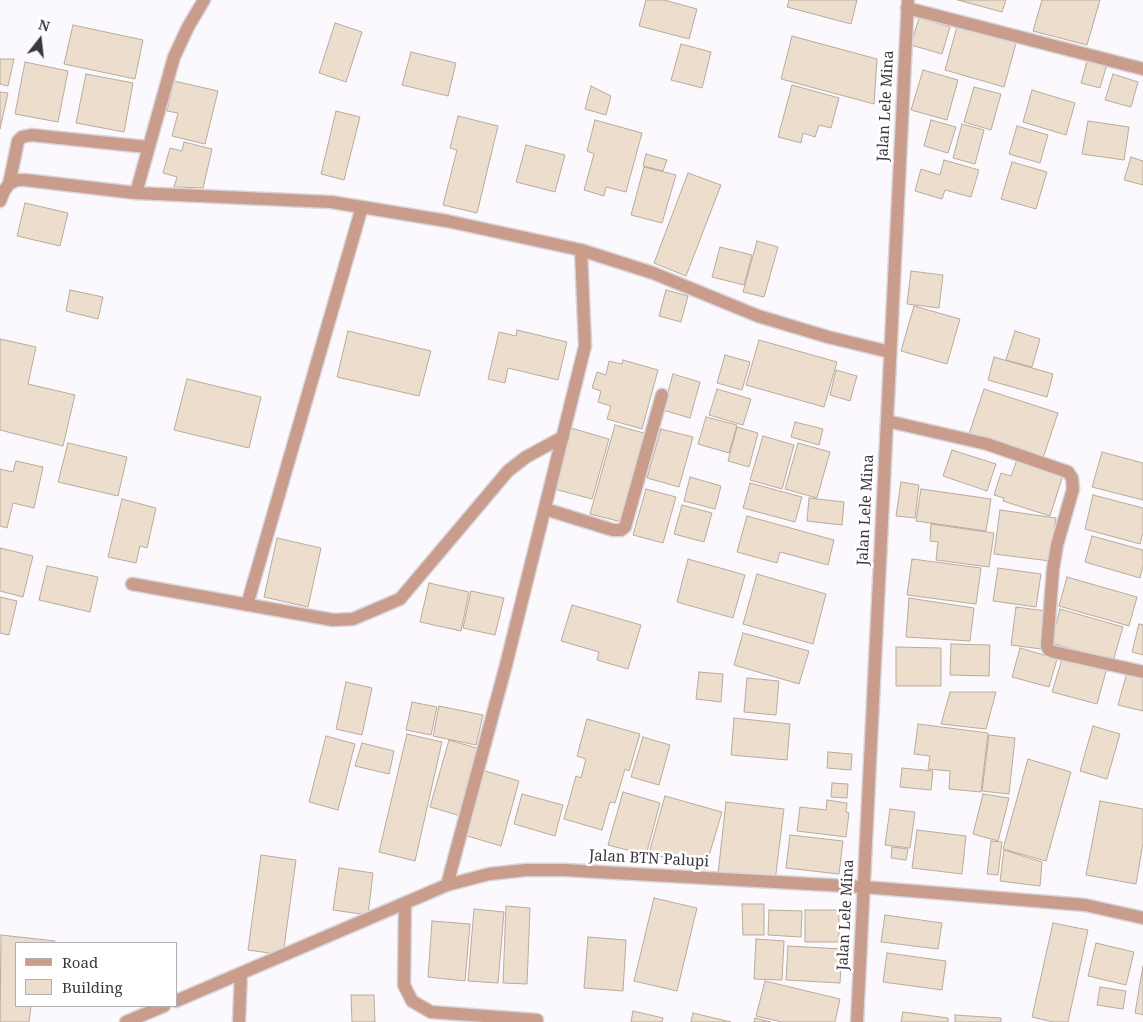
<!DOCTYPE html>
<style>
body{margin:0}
#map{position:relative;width:1143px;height:1022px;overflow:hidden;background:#fbf9fd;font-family:"Noto Serif",serif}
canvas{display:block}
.legend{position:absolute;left:15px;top:942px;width:162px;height:65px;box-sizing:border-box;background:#fff;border:1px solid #b1afb2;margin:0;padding:6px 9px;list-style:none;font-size:15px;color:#3b373e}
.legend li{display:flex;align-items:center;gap:10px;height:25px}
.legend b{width:25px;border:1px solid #b1afb2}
.north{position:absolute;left:15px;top:15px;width:50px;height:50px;-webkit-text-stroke:4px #fff;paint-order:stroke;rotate:16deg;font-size:14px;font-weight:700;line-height:20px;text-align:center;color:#3b373e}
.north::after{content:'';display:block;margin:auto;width:18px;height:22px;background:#3b373e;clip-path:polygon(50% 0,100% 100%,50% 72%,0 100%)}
</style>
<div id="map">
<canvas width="1143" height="1022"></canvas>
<ul class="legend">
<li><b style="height:6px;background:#ca9c8c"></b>Road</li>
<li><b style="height:14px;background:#ecddcc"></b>Building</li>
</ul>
<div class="north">N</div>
</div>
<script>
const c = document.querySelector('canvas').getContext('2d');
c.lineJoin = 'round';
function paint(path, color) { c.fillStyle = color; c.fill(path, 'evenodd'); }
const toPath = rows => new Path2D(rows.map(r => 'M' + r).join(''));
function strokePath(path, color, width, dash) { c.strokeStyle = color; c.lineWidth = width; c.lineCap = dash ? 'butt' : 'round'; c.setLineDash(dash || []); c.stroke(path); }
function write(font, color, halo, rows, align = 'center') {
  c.font = font + ' "Noto Serif",serif'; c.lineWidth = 5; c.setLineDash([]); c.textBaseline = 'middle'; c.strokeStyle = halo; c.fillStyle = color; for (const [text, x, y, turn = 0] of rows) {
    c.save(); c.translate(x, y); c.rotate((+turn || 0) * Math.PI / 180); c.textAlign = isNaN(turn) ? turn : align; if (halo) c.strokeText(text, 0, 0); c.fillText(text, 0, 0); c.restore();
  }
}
const building = toPath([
 [646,0,664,0,697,9,689,39,639,26,646,0],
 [789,0,857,0,851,24,787,7,789,0],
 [958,0,1006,0,1002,12,958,0],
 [1042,0,1100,0,1087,45,1033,31,1042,0],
 [919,18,950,27,942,54,911,45,919,18],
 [335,23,362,32,346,82,319,73,335,23],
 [958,23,1017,40,1004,87,945,70,958,23],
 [73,25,143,40,135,79,64,64,73,25],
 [792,36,877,59,874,104,781,79,792,36],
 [681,44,711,52,702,88,671,80,681,44],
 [411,52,456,63,448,96,402,85,411,52],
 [1088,58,1107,64,1100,88,1081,83,1088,58],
 [0,59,14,59,8,86,0,84,0,59],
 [25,62,68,71,58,122,15,114,25,62],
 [923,70,958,80,947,120,911,110,923,70],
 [86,74,133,83,124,132,76,123,86,74],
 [1113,74,1138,82,1131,107,1105,100,1113,74],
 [174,81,218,91,205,144,172,136,178,113,167,111,174,81],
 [792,85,839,98,831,128,819,125,815,137,803,133,801,143,778,137,792,85],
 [591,86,611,96,606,115,585,109,591,86],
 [974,87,1001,94,991,130,964,122,974,87],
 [1032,90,1075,103,1066,135,1023,122,1032,90],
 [0,92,8,93,0,129,0,92],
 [336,111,360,117,344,180,321,174,336,111],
 [458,116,498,126,477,213,443,205,457,150,450,148,458,116],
 [595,120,642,133,626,192,606,187,604,196,584,190,594,154,587,151,595,120],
 [931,120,956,127,948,153,924,146,931,120],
 [1088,121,1129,127,1124,160,1082,154,1088,121],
 [962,124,984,130,975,164,953,158,962,124],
 [1017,126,1048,135,1040,163,1009,154,1017,126],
 [184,142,212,149,203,188,174,187,177,177,163,173,170,148,182,151,184,142],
 [526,145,565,155,555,192,516,182,526,145],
 [646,154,667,160,663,171,643,166,646,154],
 [1131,157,1143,161,1143,185,1124,180,1131,157],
 [944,160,979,170,971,197,945,190,942,199,915,191,921,169,940,175,944,160],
 [1012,162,1047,172,1036,209,1001,199,1012,162],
 [644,167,676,175,662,223,631,215,644,167],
 [688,173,721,185,686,276,654,263,688,173],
 [25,203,68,213,60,246,17,236,25,203],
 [757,241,778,247,764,297,743,292,757,241],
 [720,247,752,255,744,285,712,277,720,247],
 [911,271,943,275,939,308,907,304,911,271],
 [70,290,103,297,98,319,66,311,70,290],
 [666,290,688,296,681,322,659,316,666,290],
 [914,306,960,319,947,364,901,351,914,306],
 [517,330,567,342,558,380,508,368,505,383,488,379,499,332,516,336,517,330],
 [348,331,431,351,419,396,337,377,348,331],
 [1015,331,1040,339,1032,367,1006,360,1015,331],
 [0,339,36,347,28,384,75,395,63,446,0,430,0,339],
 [759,340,837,362,824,407,746,385,759,340],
 [725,355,750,362,742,390,717,383,725,355],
 [994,357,1053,374,1047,397,988,380,994,357],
 [623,360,658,370,642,429,607,419,611,406,598,402,601,391,592,388,597,372,606,375,609,361,622,364,623,360],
 [836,370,857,376,850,401,830,395,836,370],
 [673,374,700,382,690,418,663,410,673,374],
 [187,379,261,397,249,448,174,430,187,379],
 [717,389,751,399,743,425,709,415,717,389],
 [984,389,1058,413,1043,458,969,434,984,389],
 [706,417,737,425,729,453,698,444,706,417],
 [795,422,823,429,819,445,791,437,795,422],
 [615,425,647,434,622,522,590,514,615,425],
 [737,427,758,433,749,467,728,461,737,427],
 [571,428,609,439,592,499,554,489,571,428],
 [661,429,693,437,679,487,647,478,661,429],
 [763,436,794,445,782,489,750,480,763,436],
 [68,443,127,457,118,496,58,482,68,443],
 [798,443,830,452,817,498,785,489,798,443],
 [952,450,996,464,987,491,943,476,952,450],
 [1102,452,1143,463,1143,500,1092,487,1102,452],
 [1017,460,1063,475,1050,516,1003,501,1004,498,994,495,1001,473,1011,476,1017,460],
 [16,461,43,467,34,508,13,503,7,528,0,526,0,469,13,472,16,461],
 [690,477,721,486,715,509,684,501,690,477],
 [901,482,919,485,915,518,896,516,901,482],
 [750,483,802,497,795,522,743,508,750,483],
 [646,489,676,497,663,543,633,535,646,489],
 [921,489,991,499,986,531,916,521,921,489],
 [1093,495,1143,508,1143,533,1140,544,1085,529,1093,495],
 [809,498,844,502,842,525,807,521,809,498],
 [122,499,156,508,147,548,140,546,136,563,108,557,122,499],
 [682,505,712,513,704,542,674,534,682,505],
 [1000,510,1056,518,1050,561,994,554,1000,510],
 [747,516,834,540,828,565,780,552,777,563,737,552,747,516],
 [931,524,994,533,989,567,936,560,938,542,930,541,931,524],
 [1092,536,1143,550,1143,566,1140,578,1085,562,1092,536],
 [277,538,321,548,308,607,264,597,277,538],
 [0,548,33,556,23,597,0,591,0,548],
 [688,559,745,575,733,618,677,602,688,559],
 [912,559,981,568,976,604,907,595,912,559],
 [47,566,98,577,90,612,39,600,47,566],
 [998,568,1041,574,1036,607,993,601,998,568],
 [757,574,826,594,813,644,743,624,757,574],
 [1067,577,1137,597,1129,626,1059,606,1067,577],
 [429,583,469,592,461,631,420,622,429,583],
 [471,591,504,598,495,635,463,628,471,591],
 [0,597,17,601,9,635,0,633,0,597],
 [909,598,974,608,970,641,906,637,909,598],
 [572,605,641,625,628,669,597,660,599,652,561,641,572,605],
 [1016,607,1046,611,1041,649,1011,645,1016,607],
 [1060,609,1123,627,1113,661,1051,643,1060,609],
 [1139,624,1143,625,1143,655,1132,652,1139,624],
 [743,633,809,651,799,684,734,665,743,633],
 [951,644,990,645,989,676,950,675,951,644],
 [896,647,941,648,941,686,896,686,896,647],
 [1020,648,1057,659,1049,687,1012,677,1020,648],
 [1063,656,1107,668,1097,704,1052,692,1063,656],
 [1128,669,1143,673,1143,711,1118,705,1128,669],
 [699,672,723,674,721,702,696,699,699,672],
 [747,678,779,681,776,715,744,712,747,678],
 [346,682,372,688,362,735,336,729,346,682],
 [950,692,996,692,986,729,941,724,950,692],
 [412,702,437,707,431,735,406,730,412,702],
 [439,706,483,715,476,745,433,736,439,706],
 [734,718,790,724,787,760,731,755,734,718],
 [587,719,640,734,629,771,625,769,615,803,610,802,602,830,564,819,576,776,581,778,586,759,577,756,587,719],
 [918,724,988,733,981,792,949,789,950,771,928,769,930,756,914,754,918,724],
 [1093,726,1120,734,1107,779,1080,771,1093,726],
 [407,734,442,742,415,861,379,852,407,734],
 [989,735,1015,738,1009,794,982,791,989,735],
 [326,736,355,744,338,810,309,802,326,736],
 [643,737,670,745,659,785,631,777,643,737],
 [449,740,480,749,461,816,430,807,449,740],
 [362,743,394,751,389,774,355,766,362,743],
 [828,752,852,754,851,770,827,768,828,752],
 [1028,759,1071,772,1046,861,1003,849,1028,759],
 [902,768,933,771,931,790,900,787,902,768],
 [482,770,519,781,501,846,464,835,482,770],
 [832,783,848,784,847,798,831,797,832,783],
 [623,792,660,803,646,855,608,845,623,792],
 [522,794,563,805,555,836,514,824,522,794],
 [983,794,1009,798,998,841,973,834,983,794],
 [665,796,722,812,705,869,649,853,665,796],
 [827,800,847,803,846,812,849,813,846,837,797,831,800,807,826,810,827,800],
 [1100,801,1143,809,1143,843,1136,884,1086,875,1100,801],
 [726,802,784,809,775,881,718,874,726,802],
 [890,809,915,812,910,848,885,845,890,809],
 [917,830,966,836,962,874,912,868,917,830],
 [790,835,843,841,839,874,786,868,790,835],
 [991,841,1002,842,998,875,987,874,991,841],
 [892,847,908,849,906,860,891,858,892,847],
 [1004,850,1042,862,1040,886,1000,881,1004,850],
 [261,855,296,860,283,955,248,950,261,855],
 [339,868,373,873,368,915,333,910,339,868],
 [654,898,697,908,677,991,634,981,654,898],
 [742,904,764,904,764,935,743,935,742,904],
 [506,906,530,908,527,984,503,983,506,906],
 [474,909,504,912,498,983,468,981,474,909],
 [769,910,802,911,801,937,768,935,769,910],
 [805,910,839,910,839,942,805,942,805,910],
 [885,915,942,923,938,949,881,942,885,915],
 [432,921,470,924,465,981,428,977,432,921],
 [1053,923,1088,930,1068,1022,1053,1022,1032,1017,1053,923],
 [1,935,55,941,54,943,16,943,16,1006,31,1006,29,1022,0,1022,1,935],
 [588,937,626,940,623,991,584,988,588,937],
 [756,939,784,941,782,980,754,979,756,939],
 [1096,943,1134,952,1126,985,1088,976,1096,943],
 [788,946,842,949,840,983,786,980,788,946],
 [887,953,946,961,942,990,883,982,887,953],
 [1143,966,1143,1015,1135,1013,1143,966],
 [765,981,840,999,835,1022,782,1022,756,1016,765,981],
 [1100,987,1126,991,1123,1009,1097,1005,1100,987],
 [351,995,374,995,375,1022,352,1022,351,995],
 [633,1011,663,1018,662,1022,631,1022,633,1011],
 [903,1012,948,1018,948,1022,901,1022,903,1012],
 [693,1013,731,1022,691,1022,693,1013],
 [955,1015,1001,1018,1001,1022,955,1022,955,1015],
 [755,1018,771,1022,754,1022,755,1018]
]);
paint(building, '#ecddcc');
strokePath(building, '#b9ab9b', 1);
const service = toPath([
 [405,903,404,985,412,1001,431,1012,537,1020]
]);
const minor = toPath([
 [907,8,1143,69],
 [9,184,18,141,22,137,31,135,147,147],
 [136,193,174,57,188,27,204,0],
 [0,201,4,191,9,184,17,180,25,180,136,193,331,202,447,221,581,250,653,273,758,316,828,337,890,352],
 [887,421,987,444,1068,472,1072,478,1073,489,1057,545,1053,569,1047,646,1049,650,1054,652,1143,672],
 [545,509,613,530,621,530,625,527,662,395],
 [132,584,333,620,353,619,400,599,508,471,526,457,563,437],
 [247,605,362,207],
 [447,885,506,665,585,346,581,250],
 [176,1001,447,885,489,874,526,870,564,870,864,887,1085,905,1143,918],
 [126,1022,164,1006],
 [239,1022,241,973],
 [857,1022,908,0]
]);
strokePath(service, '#d8d6db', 15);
strokePath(minor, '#d8d6db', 15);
strokePath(service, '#ca9c8c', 12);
strokePath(minor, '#ca9c8c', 12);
write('15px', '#3b373e', '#fff', [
 ["Jalan Lele Mina",886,106,-87],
 ["Jalan Lele Mina",866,510,-87],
 ["Jalan BTN Palupi",649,859,3],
 ["Jalan Lele Mina",846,915,-87]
]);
</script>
